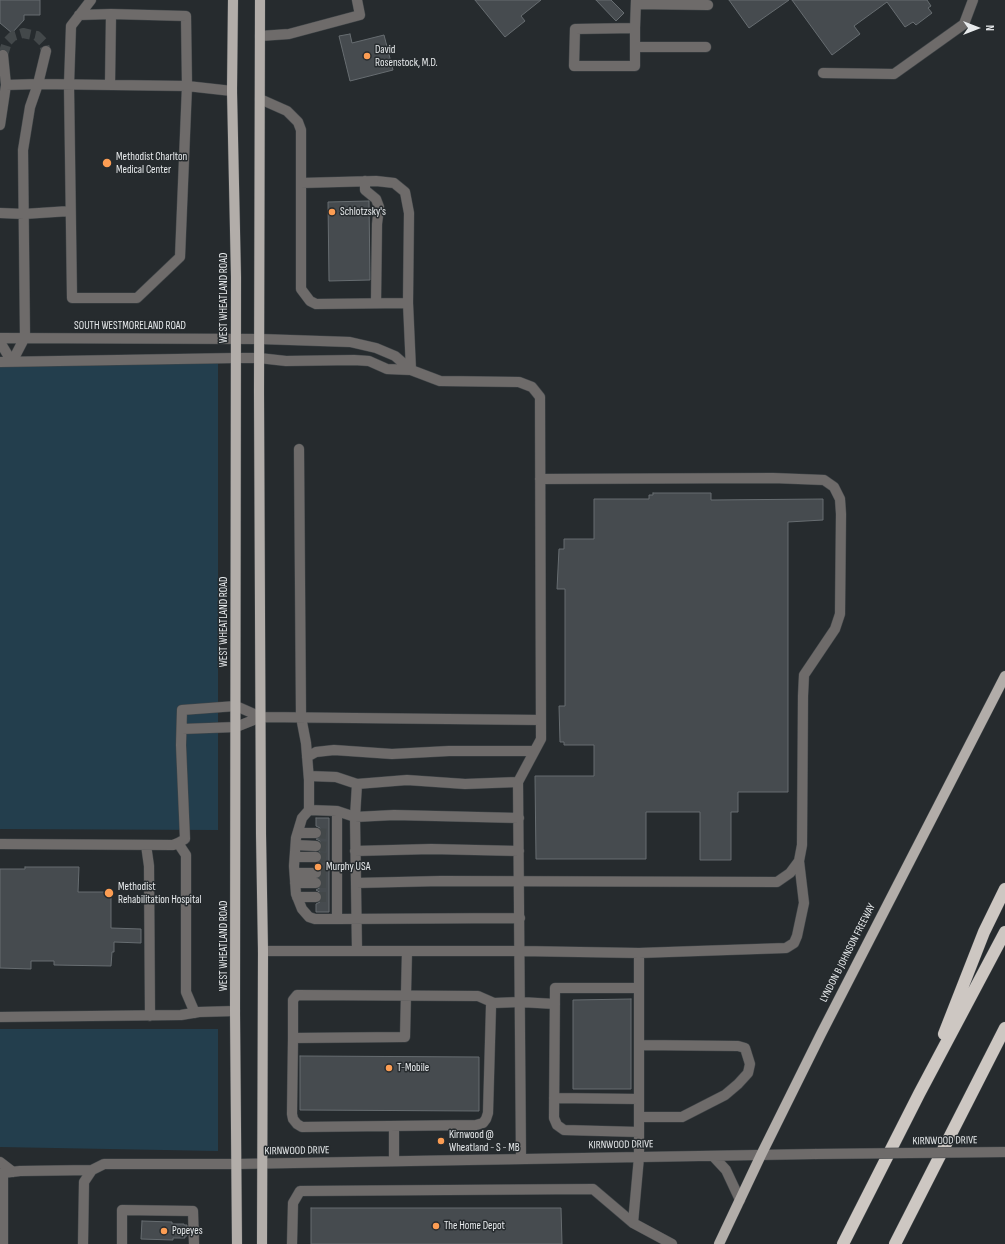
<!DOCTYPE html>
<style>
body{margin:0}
#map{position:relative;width:1005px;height:1244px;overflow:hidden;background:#262b2e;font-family:"Sofia Sans Condensed",sans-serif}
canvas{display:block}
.north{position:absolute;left:957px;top:8px;width:40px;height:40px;-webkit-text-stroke:3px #262b2e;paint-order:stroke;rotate:90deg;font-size:11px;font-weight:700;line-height:16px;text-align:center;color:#e7eaec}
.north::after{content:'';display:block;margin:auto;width:14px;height:18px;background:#e7eaec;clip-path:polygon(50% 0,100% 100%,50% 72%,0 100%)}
</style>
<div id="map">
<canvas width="1005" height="1244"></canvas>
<div class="north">N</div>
</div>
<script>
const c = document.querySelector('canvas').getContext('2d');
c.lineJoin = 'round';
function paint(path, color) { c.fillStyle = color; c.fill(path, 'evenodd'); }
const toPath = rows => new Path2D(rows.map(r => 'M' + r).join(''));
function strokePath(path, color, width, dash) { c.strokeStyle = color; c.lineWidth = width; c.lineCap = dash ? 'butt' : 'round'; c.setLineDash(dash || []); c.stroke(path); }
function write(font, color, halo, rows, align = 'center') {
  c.font = font + ' "Sofia Sans Condensed",sans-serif'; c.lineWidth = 3; c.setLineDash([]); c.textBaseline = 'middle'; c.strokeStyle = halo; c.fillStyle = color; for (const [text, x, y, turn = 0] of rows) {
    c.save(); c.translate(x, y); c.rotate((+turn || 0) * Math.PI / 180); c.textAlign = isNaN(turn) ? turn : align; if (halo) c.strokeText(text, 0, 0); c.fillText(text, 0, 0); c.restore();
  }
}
paint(toPath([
 [0,359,218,359,218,830,0,829],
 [0,1029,218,1029,218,1151,0,1147]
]), '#233e4d');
const building = toPath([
 [0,0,40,0,40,15,24,15,24,20,12,33,0,23,0,0],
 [475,0,541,0,521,16,525,21,505,37,475,0],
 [596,0,611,0,624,13,616,21,596,0],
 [729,0,789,0,749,28,729,0],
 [792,0,927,0,931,6,928,8,932,13,916,25,913,22,905,27,887,2,854,26,860,34,832,55,792,0],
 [350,34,352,43,384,35,393,70,350,81,339,36,350,34],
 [369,201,370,280,329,281,328,202,369,201],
 [653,493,711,493,711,500,823,499,823,520,788,522,788,792,738,792,738,812,731,812,731,860,700,860,700,812,646,812,646,859,536,859,535,776,594,776,594,745,564,745,564,742,560,742,559,706,565,706,565,589,557,589,559,549,564,549,564,539,594,539,594,499,649,499,649,495,653,495,653,493],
 [316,818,329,818,329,912,316,912,316,904,320,902,322,897,321,893,316,890,321,887,322,883,320,878,322,873,322,870,320,868,316,866,316,864,321,861,322,857,319,851,322,847,322,843,320,841,316,839,321,837,322,833,320,828,316,826,316,818],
 [25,867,79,867,78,892,111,892,111,928,141,929,141,943,114,942,114,952,112,952,111,966,54,965,54,961,31,961,31,969,0,968,0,869,25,869,25,867],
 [631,999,631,1089,573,1089,573,1000,631,999],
 [300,1056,479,1057,479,1111,300,1110,300,1056],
 [311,1208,561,1208,562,1244,311,1244,311,1208],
 [142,1221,172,1222,172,1224,184,1224,184,1225,187,1225,187,1236,185,1236,185,1238,173,1238,173,1240,141,1239,142,1221]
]);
paint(building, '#464b4f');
strokePath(building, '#676d71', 1);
strokePath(toPath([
 [3,55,7,42,13,36,23,33,37,36,43,42,46,51],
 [316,833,329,834],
 [316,846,329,847],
 [316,857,329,858],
 [316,873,329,873],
 [316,883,329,883],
 [316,897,329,897]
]), '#43484a', 10, [10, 5]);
const minor = toPath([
 [91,0,71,26,69,85,72,298,137,298,180,257,187,86,232,91],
 [636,4,708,5],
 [79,15,111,14,110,85],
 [635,28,575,29,574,66,635,66,635,28,636,0],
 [260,36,289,34,360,15,357,0],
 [635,47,706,47],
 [823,73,894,74,964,24,973,0],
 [6,85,38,84,187,86,186,16,111,14],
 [260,99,287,111,298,122,301,130,301,289,310,301,316,304,408,303,411,370],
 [0,125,6,85,3,55],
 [365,181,365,190,376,199,379,207,377,224,376,303],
 [301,183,376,181,394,183,405,192,409,213,408,303],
 [0,213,24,214,70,211],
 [0,338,260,339,350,342,376,348,395,356,411,370],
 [0,342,12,362],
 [0,362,236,358,259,358,286,361,354,360,369,361,387,369,411,370,440,381,519,382,532,387,540,397,541,739,518,782,521,1159],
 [12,362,25,337,23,150,30,107,38,84,46,51],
 [299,449,301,717,306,743,309,780,309,810,337,811,355,817,357,951],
 [182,729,236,727,261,717,541,720],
 [307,757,316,752,334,750,392,754,449,751,534,751],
 [309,776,336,777,357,784,407,780,465,784,518,782],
 [357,784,355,817,394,815,519,818],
 [309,810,302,818,296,838,294,866,296,894,302,909,309,917,315,919,337,919],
 [337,811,337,919,520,918],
 [298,833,316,833],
 [178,843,186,855,186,992,195,1013],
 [0,844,173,845,178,843,185,839,181,745,182,710,236,706,261,717],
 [146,845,149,866,150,1016],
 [296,845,316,846],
 [355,851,431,849,519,851],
 [295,857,316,857],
 [295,873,316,873],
 [295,883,316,883],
 [356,883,441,881,777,882,790,873,799,861,802,845,803,696,804,675,835,629,840,614,841,514,840,499,834,487,824,480,773,478,540,479],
 [297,897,316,897],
 [263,951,520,951,639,953,639,988],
 [407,951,405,1037,293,1038,292,1114,293,1119,297,1124,302,1127,476,1125,483,1123,486,1119,488,1113,491,1006,494,1003],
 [639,953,786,948,794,943,797,936,804,903,799,861],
 [0,1017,181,1015,199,1012,235,1011],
 [293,1038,293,1000,297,995,478,996,494,1003,520,1002,555,1004],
 [639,1045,738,1046,745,1048,750,1064,748,1073,738,1084,725,1095,682,1117,639,1117],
 [554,1098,639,1099],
 [639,1132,564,1130,557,1125,554,1118,555,988,639,988,639,1157,633,1223,672,1244],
 [713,1156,726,1170,740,1200],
 [394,1161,394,1126],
 [0,1162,13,1172],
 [3,1244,3,1173,20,1171,92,1170],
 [83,1244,84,1182,92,1170,104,1164,236,1164,815,1154],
 [122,1244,122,1210,193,1211,194,1244],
 [292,1244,293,1203,300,1191,593,1189,633,1223]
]);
const major = toPath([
 [233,0,232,91,236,277,235,1011,237,1244],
 [260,0,259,392,261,834,263,951,262,1244],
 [719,1244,761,1155,821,1034,1005,676]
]);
const highway = toPath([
 [944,1034,984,932,1005,889],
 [843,1244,919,1094,1005,932],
 [895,1244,1005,1028]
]);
strokePath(minor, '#414649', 11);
strokePath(major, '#414649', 11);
strokePath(highway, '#414649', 13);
strokePath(minor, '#6e6b6a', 10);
strokePath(major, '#b2ada9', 10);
strokePath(highway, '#cdc7c2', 12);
const minorBridge = toPath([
 [815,1154,1005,1152]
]);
strokePath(minorBridge, '#414649', 11, []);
strokePath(minorBridge, '#6e6b6a', 10);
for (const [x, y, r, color] of [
 [367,56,4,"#fc9d53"],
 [107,163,5,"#fc9d53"],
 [332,212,4,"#fc9d53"],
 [318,867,4,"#fc9d53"],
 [109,893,5,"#fc9d53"],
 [389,1068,4,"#fc9d53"],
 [441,1141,4,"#fc9d53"],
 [436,1226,4,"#fc9d53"],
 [164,1231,4,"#fc9d53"]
]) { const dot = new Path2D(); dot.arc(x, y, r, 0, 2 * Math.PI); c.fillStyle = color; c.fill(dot); strokePath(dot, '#262b2e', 1.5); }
write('11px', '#e7eaec', '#262b2e', [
 ["David",375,50],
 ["Rosenstock, M.D.",375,63],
 ["Methodist Charlton",116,157],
 ["Medical Center",116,170],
 ["Schlotzsky's",340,212],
 ["Murphy USA",326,867],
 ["Methodist",118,887],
 ["Rehabilitation Hospital",118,900],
 ["T-Mobile",397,1068],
 ["Kirnwood @",449,1135],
 ["Wheatland - S - MB",449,1148],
 ["The Home Depot",444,1226],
 ["Popeyes",172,1231]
], 'left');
write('11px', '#e7eaec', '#262b2e', [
 ["WEST WHEATLAND ROAD",224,298,-90],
 ["SOUTH WESTMORELAND ROAD",130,326],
 ["WEST WHEATLAND ROAD",224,622,-90],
 ["WEST WHEATLAND ROAD",224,946,-90],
 ["LYNDON B JOHNSON FREEWAY",848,953,-63],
 ["KIRNWOOD DRIVE",945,1141,-1],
 ["KIRNWOOD DRIVE",621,1145,-1],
 ["KIRNWOOD DRIVE",297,1151,-1]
]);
</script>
